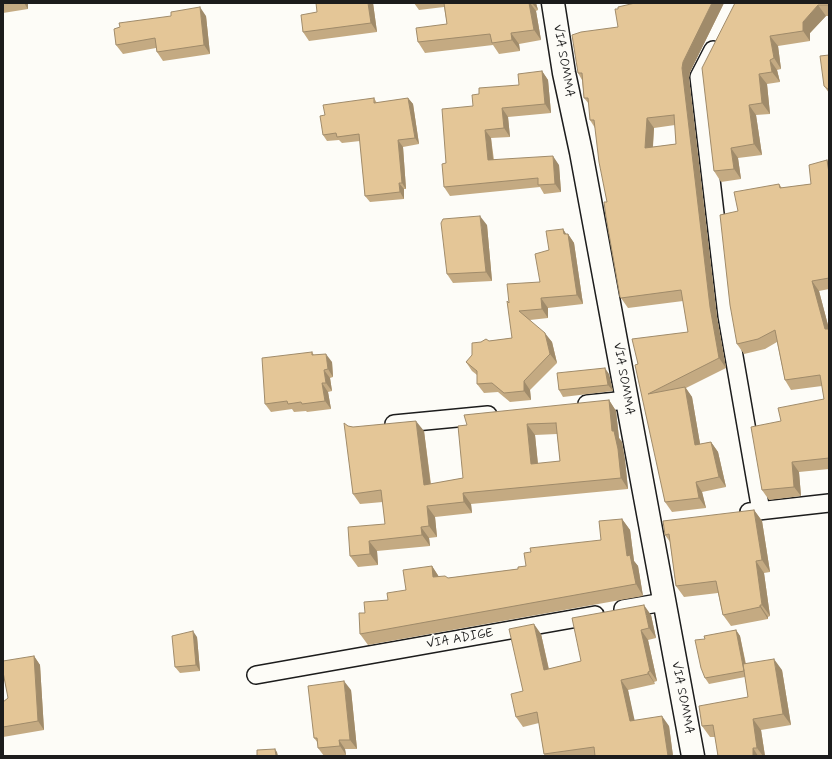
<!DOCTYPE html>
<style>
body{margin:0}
#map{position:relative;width:832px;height:759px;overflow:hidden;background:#fdfcf7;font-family:Mynerve,sans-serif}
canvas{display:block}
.frame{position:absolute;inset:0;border:4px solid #1c1c1c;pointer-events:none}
</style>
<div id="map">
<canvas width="832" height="759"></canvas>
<div class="frame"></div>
</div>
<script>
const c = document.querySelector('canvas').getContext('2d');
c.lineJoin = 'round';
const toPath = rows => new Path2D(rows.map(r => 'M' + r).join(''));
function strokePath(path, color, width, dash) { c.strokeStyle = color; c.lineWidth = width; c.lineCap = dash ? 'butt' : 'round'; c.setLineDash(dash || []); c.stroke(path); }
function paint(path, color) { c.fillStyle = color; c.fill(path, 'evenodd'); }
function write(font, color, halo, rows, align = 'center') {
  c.font = font + ' Mynerve,sans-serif'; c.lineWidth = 3.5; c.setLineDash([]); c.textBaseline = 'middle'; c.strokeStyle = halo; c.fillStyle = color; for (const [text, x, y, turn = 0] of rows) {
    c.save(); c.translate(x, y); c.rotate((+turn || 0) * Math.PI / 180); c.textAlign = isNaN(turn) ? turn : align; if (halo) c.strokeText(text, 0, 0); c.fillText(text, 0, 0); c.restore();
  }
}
const street = toPath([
 [713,50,699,77,727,316,761,511],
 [587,404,627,400],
 [394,424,488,415],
 [749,512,829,503],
 [623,609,664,602],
 [256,675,595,615]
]);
const secondary = toPath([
 [553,3,564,73,581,152,693,756]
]);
strokePath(street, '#1c1c1c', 20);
strokePath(secondary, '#1c1c1c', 25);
strokePath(street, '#fdfcf7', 17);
strokePath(secondary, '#fdfcf7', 22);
paint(toPath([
 [3,3,28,3,28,9,3,13],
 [373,3,377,32,309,41,303,32],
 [414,3,536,3,538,10,536,11,541,40,519,44,520,51,499,54,493,45,425,53,418,42,447,24,444,7,419,10],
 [635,3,724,3,690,72,689,78,717,317,726,368,686,388,692,397,700,444,711,442,718,452,726,487,702,492,706,508,672,512,665,502,638,364,688,332,683,301,628,308,621,298,607,202,595,128,590,120,589,104,584,98,582,80,578,73,618,27,618,9],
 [675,125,676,144,653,147,654,128],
 [735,3,829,3,829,16,826,16,810,33,810,41,778,46,781,69,777,70,780,82,767,84,770,114,756,115,762,155,738,158,741,179,721,182,714,171],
 [206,16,210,54,163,61,157,52,156,48,123,54,116,45],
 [829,55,829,93,824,86],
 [542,71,548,80,551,113,508,117,510,137,491,138,494,160,559,165,561,192,544,194,540,187,450,196,444,187,446,163,473,106,479,94,519,85],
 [374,98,377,103,408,98,413,104,419,144,403,147,406,189,404,189,404,199,370,202,365,196,360,141,342,143,339,140,327,141,323,135,325,115],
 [827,160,829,163,829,289,819,291,829,329,829,469,799,472,801,496,769,500,762,490,781,421,824,399,822,386,791,390,785,380,777,342,765,349,744,354,737,344,738,211,779,184,782,188,811,184],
 [487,225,492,281,453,283,447,274],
 [563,229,566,234,568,234,574,243,583,304,548,308,548,318,530,320,552,342,557,363,530,390,531,400,510,402,498,392,484,393,477,384,477,375,472,371,466,362,489,341,512,338,509,303,540,282,549,250],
 [312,352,314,355,332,362,333,377,330,378,332,391,328,392,331,409,307,412,306,411,294,412,292,409,271,412,265,404],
 [609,374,613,391,563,397,559,390],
 [609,400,616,411,619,438,622,442,625,460,628,489,471,504,472,513,435,517,437,537,429,538,430,546,377,551,378,565,358,567,350,556,385,524,383,502,360,504,353,494,348,426,353,427,424,431,431,484,463,478,467,425],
 [557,434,560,461,538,464,535,435],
 [754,510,762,521,770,572,764,573,770,616,768,617,768,619,731,626,723,615,718,593,684,597,676,586,670,542,665,535],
 [622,519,630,530,634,561,638,566,643,596,368,645,360,634,365,613,406,590,432,566,439,577,448,578,518,569,601,540],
 [651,615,656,638,648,640,657,681,654,682,655,684,628,690,634,721,669,726,673,756,545,756,544,754,539,723,523,727,516,717,523,691,541,634,549,669,581,661],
 [736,630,740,636,746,664,782,670,791,725,761,730,765,756,718,756,715,737,710,737,702,726,748,697,745,677,709,684,705,678,705,639],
 [197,637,200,671,180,673,175,667],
 [34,656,40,665,44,730,3,737,3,702,8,698],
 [351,690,357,749,345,749,346,755,324,756,318,748,318,743,314,738]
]), '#c4aa82');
paint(toPath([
 [24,3,28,3,28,9],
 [368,3,373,3,377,32,371,23],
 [529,3,530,3,536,11,541,40,534,30],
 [532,3,536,3,538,10],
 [712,3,724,3,690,72,689,78,717,317,726,368,719,358,710,307,682,68,683,62],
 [818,5,826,16,810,33,810,41,803,31,803,22],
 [200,7,206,16,210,54,204,45],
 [511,33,519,44,520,51,512,40],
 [770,36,778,46,781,69,774,58],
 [770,60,777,70,780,82,772,72],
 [542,71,548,80,551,113,545,104],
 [759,74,767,84,770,114,762,103],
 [408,98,413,104,419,144,415,138],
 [749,105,756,115,762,155,754,144],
 [502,108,508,117,510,137,504,128],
 [647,118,654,128,652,158,645,148],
 [485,130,491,138,494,169,488,160],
 [398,140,403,147,406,189,402,183],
 [731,148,738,158,741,179,734,169],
 [553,156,559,165,561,192,555,184],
 [827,160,829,163,829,173],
 [399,183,404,189,404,199,400,192],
 [480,216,487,225,492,281,486,272],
 [563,229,568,237,568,234,574,243,583,304,577,295],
 [812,281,819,291,829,329,825,329],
 [541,298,548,308,548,318,542,309],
 [545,333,552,342,557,363,550,354],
 [326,354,332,362,333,377,328,369],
 [605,368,609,374,613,391,608,385],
 [324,370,330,378,332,391,326,383],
 [524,381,530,390,531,400,524,391],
 [322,383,328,392,331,409,325,401],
 [685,387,692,397,702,455,695,445],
 [609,400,616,411,619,438,622,442,625,460,628,489,621,478,612,431],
 [416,421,424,431,432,496,424,485],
 [527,424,535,435,539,475,531,464],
 [711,442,718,452,726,487,719,477],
 [792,462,799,472,801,496,794,487],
 [696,482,702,492,706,508,699,498],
 [463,493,471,504,472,513,464,502],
 [427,506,435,517,437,537,429,526],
 [754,510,762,521,770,572,762,560],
 [622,519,630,530,634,561,638,566,643,596,636,584,627,556],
 [421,527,429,538,430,546,422,535],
 [369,541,377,551,378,565,370,554],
 [756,561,764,573,770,616,762,605],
 [432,566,439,577,433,577],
 [644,605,651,615,656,638,649,628],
 [760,605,768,617,768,619,760,607],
 [534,624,541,634,551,680,544,670],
 [641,630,648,640,657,681,650,671],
 [736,630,740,636,748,677,744,670],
 [193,631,197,637,200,671,196,665],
 [34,656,40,665,44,730,38,721],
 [774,659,782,670,791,725,783,714],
 [648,672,654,682,655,684,648,674],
 [621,680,628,690,637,731,630,721],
 [344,681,351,690,357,749,350,740],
 [662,716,669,726,673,756,668,756],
 [753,719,761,730,765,756,763,756,757,748],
 [339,740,345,749,346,755,340,746],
 [753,748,758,756,753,756],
 [275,749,277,752,278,756,276,756]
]), '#a08b6a');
const building = toPath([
 [316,3,368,3,371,23,303,32,301,15,317,12,316,3],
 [444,3,529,3,534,30,511,33,512,40,492,43,490,34,418,42,416,28,447,24,444,3],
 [635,3,712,3,683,62,682,68,710,307,719,358,648,394,685,387,695,445,711,442,719,477,696,482,699,498,665,502,635,365,638,364,632,339,688,332,681,290,621,298,620,297,606,217,604,202,607,202,599,162,594,120,590,120,588,98,584,98,582,73,578,73,572,35,581,32,618,27,615,9,618,9,618,7,635,3],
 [674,115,676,144,645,148,647,118,674,115],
 [735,3,829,3,829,5,818,5,803,22,803,31,770,36,774,58,770,60,772,72,759,74,762,103,749,105,754,144,731,148,734,169,714,171,702,68,735,3],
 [200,7,204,45,157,52,155,38,116,45,114,29,120,27,119,23,171,16,171,12,200,7],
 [829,55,829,90,824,86,820,56,829,55],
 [542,71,545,104,502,108,504,128,485,130,488,160,553,156,555,184,538,185,538,178,444,187,442,164,446,163,442,109,473,106,472,95,479,94,479,88,519,85,518,74,542,71],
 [374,98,374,103,408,98,415,138,398,140,402,183,399,183,400,192,365,196,359,134,337,137,336,133,323,135,320,116,325,115,323,105,374,98],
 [827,160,829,173,829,278,812,281,825,329,829,329,829,458,792,462,794,487,762,490,751,427,781,421,778,408,824,399,820,375,785,380,775,330,758,339,737,344,730,305,720,215,738,211,734,192,779,184,780,188,811,184,809,165,827,160],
 [480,216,486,272,447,274,441,223,443,219,480,216],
 [563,229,564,234,568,234,577,295,541,298,542,309,519,311,545,333,550,354,524,381,524,391,504,393,492,383,477,384,477,371,466,362,472,355,472,343,481,342,486,339,489,341,512,338,507,301,509,303,507,284,540,282,535,254,549,250,546,231,563,229],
 [312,352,312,355,326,354,328,369,324,370,326,383,322,383,325,401,302,404,301,402,288,404,287,401,265,404,262,358,312,352],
 [605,368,608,385,559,390,557,373,605,368],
 [609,400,612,431,614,431,618,449,621,478,463,493,464,502,427,506,429,526,421,527,422,535,369,541,370,554,350,556,348,527,385,524,381,490,353,494,344,423,348,426,353,427,416,421,424,485,463,478,458,426,467,425,464,415,609,400],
 [556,423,560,461,531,464,527,424,556,423],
 [754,510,762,560,756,561,762,605,760,605,760,607,723,615,716,581,676,586,669,534,665,535,663,521,754,510],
 [622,519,627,556,630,555,636,584,360,634,359,613,365,613,364,602,388,600,387,593,406,590,403,570,432,566,433,577,445,576,448,578,518,569,518,567,526,566,524,553,531,552,530,548,601,540,599,521,622,519],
 [644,605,649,628,641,630,650,671,648,672,648,674,621,680,630,721,662,716,668,756,595,756,594,747,544,754,537,712,516,717,511,694,523,691,509,629,534,624,544,670,581,661,572,618,644,605],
 [736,630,744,671,705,678,701,668,695,640,705,639,704,636,736,630],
 [193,631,196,665,175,667,172,636,193,631],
 [34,656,38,721,3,727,3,702,8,698,3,672,3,661,34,656],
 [774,659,783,714,753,719,757,748,753,748,753,756,718,756,713,725,702,726,699,706,748,697,743,664,774,659],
 [344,681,350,740,339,740,340,746,318,748,317,738,314,738,308,686,344,681],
 [275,749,276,756,257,756,257,750,275,749]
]);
paint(building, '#e4c697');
strokePath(building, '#a08b6a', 1);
write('13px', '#1c1c1c', '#fdfcf7', [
 ["VIA SOMMA",563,61,80],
 ["VIA SOMMA",623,379,80],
 ["VIA ADIGE",460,639,-10],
 ["VIA SOMMA",682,698,79]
]);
</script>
